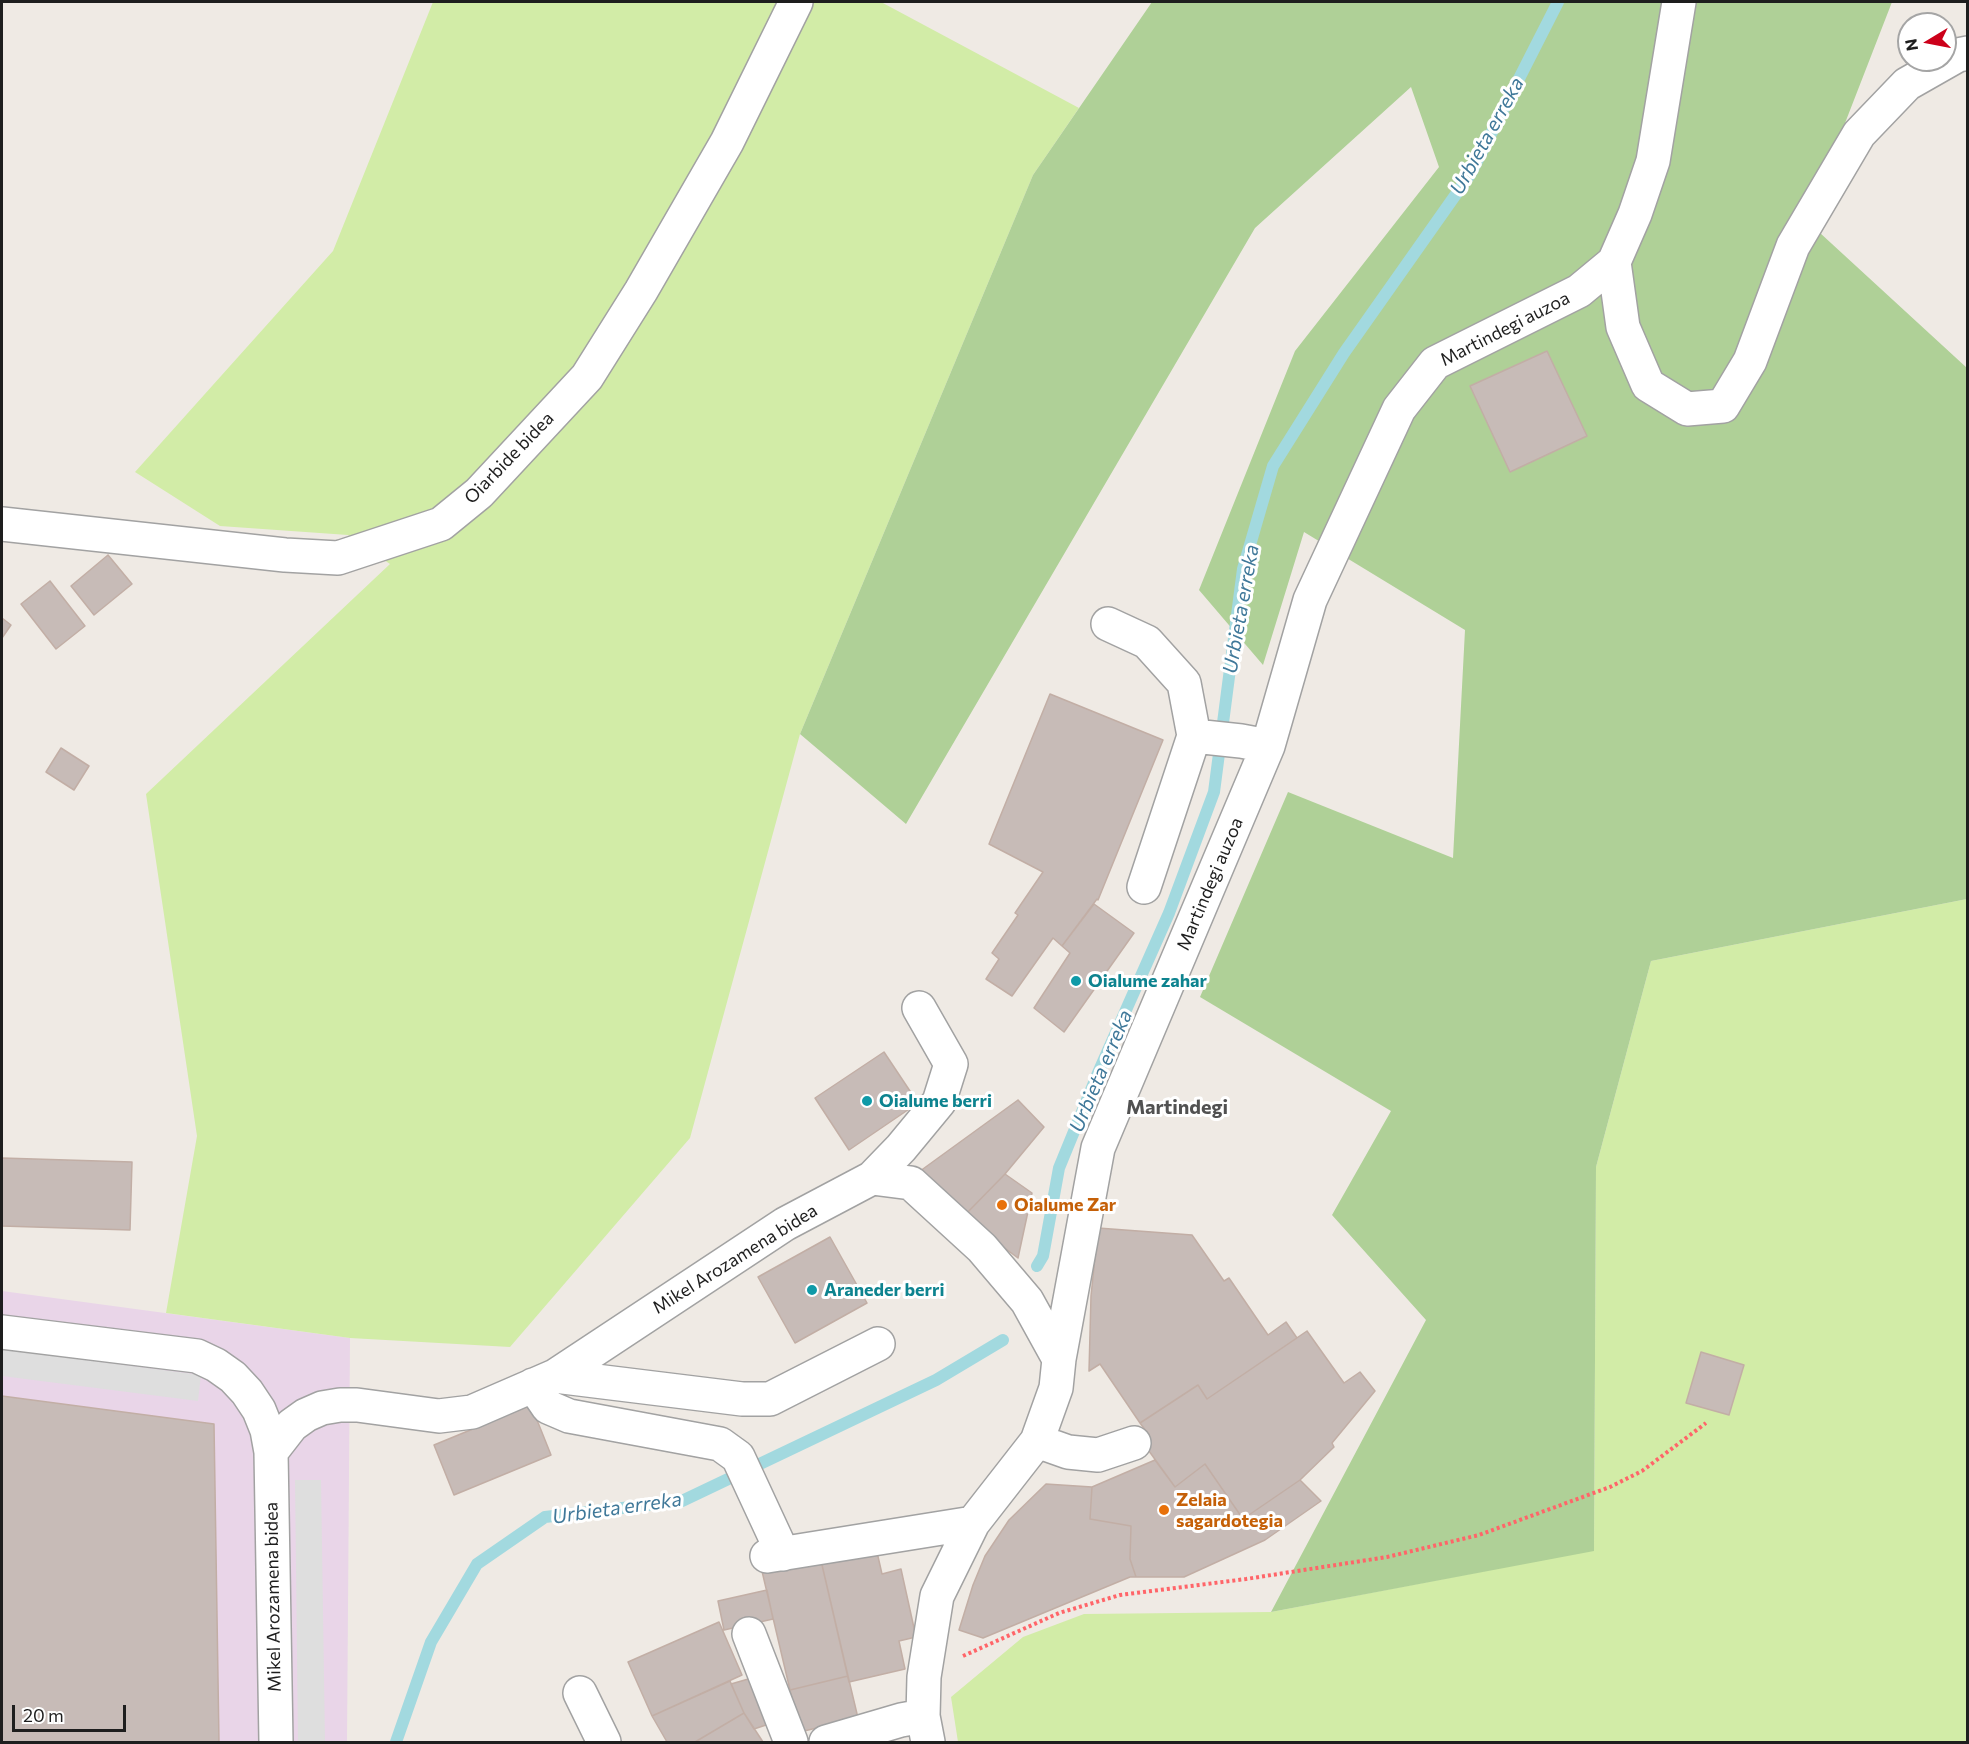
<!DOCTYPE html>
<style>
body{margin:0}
#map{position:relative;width:1969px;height:1744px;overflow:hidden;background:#efeae4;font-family:Commissioner,sans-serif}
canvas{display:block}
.frame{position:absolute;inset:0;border:3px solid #1e1e1e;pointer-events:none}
.north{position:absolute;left:1897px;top:12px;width:60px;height:60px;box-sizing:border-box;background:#fff;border:2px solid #a5a5a5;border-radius:50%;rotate:260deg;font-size:16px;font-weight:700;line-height:24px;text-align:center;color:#1e1e1e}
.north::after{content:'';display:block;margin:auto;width:21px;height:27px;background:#cc001a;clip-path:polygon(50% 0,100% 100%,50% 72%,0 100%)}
.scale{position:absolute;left:12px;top:1705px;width:114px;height:27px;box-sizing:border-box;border:3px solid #1e1e1e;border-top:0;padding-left:8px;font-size:18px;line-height:21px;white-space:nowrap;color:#1e1e1e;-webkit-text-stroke:4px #fff;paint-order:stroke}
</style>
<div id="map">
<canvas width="1969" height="1744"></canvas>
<div class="frame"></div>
<div class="north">N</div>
<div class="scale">20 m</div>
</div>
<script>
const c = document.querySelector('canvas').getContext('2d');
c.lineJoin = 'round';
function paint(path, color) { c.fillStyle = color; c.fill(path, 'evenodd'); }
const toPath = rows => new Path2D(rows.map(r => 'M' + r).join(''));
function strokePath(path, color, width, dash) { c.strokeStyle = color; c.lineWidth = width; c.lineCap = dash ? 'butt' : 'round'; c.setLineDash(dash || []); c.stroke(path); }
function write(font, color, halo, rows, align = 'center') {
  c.font = font + ' Commissioner,sans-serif'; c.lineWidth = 6; c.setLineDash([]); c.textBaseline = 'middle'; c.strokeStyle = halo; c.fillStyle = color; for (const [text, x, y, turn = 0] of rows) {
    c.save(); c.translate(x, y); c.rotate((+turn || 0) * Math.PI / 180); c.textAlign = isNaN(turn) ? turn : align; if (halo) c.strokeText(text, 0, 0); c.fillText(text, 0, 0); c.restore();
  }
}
paint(toPath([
 [2,1291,350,1338,347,1742,2,1742]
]), '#e9d5e8');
paint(toPath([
 [433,2,881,2,1079,108,1033,175,800,734,690,1138,510,1347,350,1338,166,1313,197,1136,146,794,390,564,348,535,220,526,135,472,333,251],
 [1967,899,1967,1742,958,1742,951,1697,1023,1637,1084,1614,1271,1612,1594,1550,1596,1167,1651,961]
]), '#d2eca7');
paint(toPath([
 [1152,2,1892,2,1807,221,1967,368,1967,899,1651,961,1596,1167,1594,1551,1271,1612,1426,1320,1332,1215,1391,1111,1200,997,1288,792,1453,858,1465,630,1304,532,1263,665,1199,590,1295,351,1439,167,1411,87,1255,228,906,824,800,734,1033,175]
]), '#afd097');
paint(toPath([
 [2,1349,201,1375,198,1401,2,1376],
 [295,1480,321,1480,325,1742,298,1742]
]), '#dedede');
strokePath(toPath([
 [1037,1266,1043,1256,1059,1168,1098,1073,1169,913,1214,792,1243,569,1273,466,1344,353,1471,173,1558,2],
 [396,1742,431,1642,477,1564,545,1517,682,1501,936,1380,1003,1340]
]), '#a2d9df', 12);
const building = toPath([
 [1547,351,1587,436,1510,472,1470,386,1547,351],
 [108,555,132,584,94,615,71,586,108,555],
 [50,581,85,626,56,649,21,604,50,581],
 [2,618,11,625,2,638,2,618],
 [1050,694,1163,740,1098,900,1097,899,1062,946,1053,938,1012,996,986,979,999,959,992,953,1018,915,1015,913,1043,872,989,844,1050,694],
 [61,748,89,766,74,790,46,772,61,748],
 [1094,904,1134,933,1064,1032,1034,1008,1070,953,1062,946,1094,904],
 [884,1052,918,1103,849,1150,815,1098,884,1052],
 [1018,1100,1044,1127,1005,1174,963,1217,916,1174,1018,1100],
 [2,1158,132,1162,130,1230,2,1226,2,1158],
 [1005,1174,1032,1193,1018,1258,963,1217,1005,1174],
 [1098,1228,1192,1235,1224,1281,1229,1278,1268,1335,1286,1322,1297,1338,1207,1399,1198,1385,1140,1423,1100,1364,1089,1371,1091,1296,1098,1228],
 [830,1237,867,1303,795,1343,758,1277,830,1237],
 [1307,1331,1344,1383,1360,1372,1375,1391,1332,1443,1334,1447,1300,1480,1243,1519,1205,1464,1175,1487,1141,1440,1149,1435,1140,1423,1198,1385,1207,1399,1307,1331],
 [1701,1352,1744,1365,1729,1415,1686,1403,1701,1352],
 [2,1396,214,1424,219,1742,2,1742,2,1396],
 [531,1405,551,1455,454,1495,434,1445,531,1405],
 [1155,1460,1175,1487,1205,1464,1243,1519,1300,1480,1321,1501,1265,1540,1184,1577,1136,1577,1130,1559,1131,1526,1090,1519,1092,1487,1155,1460],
 [1046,1484,1092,1487,1090,1519,1131,1526,1130,1559,1136,1577,1130,1577,983,1638,959,1630,973,1585,985,1556,1009,1520,1046,1484],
 [874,1539,882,1574,901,1569,916,1637,899,1641,905,1669,849,1682,819,1552,874,1539],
 [819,1552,848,1676,790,1690,761,1567,819,1552],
 [767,1590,773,1619,724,1630,718,1601,767,1590],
 [719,1622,742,1675,652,1716,628,1662,719,1622],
 [762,1675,772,1723,754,1729,744,1713,731,1684,762,1675],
 [848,1676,858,1718,800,1732,790,1690,848,1676],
 [730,1681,744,1713,695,1742,667,1742,652,1716,730,1681],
 [744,1713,763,1742,695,1742,744,1713]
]);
paint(building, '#c7bbb7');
strokePath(building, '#c2aea5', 1.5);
const minor = toPath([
 [1614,262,1623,327,1648,385,1687,409,1723,406,1750,361,1793,246,1859,134,1907,84,1958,55,1968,53],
 [2,524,285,555,338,558,441,524,479,493,587,377,641,291,727,142,796,2],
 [1108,624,1147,642,1184,683,1194,736,1241,741,1268,746],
 [1144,887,1194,736],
 [872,1178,901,1148,939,1102,951,1064,919,1008],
 [2,1332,197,1356,216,1365,233,1377,247,1392,259,1410,267,1430,271,1452,276,1742],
 [555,1376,742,1399,770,1399,878,1344],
 [533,1385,548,1407,569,1416,720,1444,738,1457,783,1554],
 [1037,1441,1068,1452,1098,1455,1134,1443],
 [271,1452,292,1425,306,1415,322,1408,340,1405,357,1405,439,1416,472,1412,555,1376,785,1224,872,1178,911,1183,982,1248,1027,1301,1059,1359],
 [767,1556,973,1523],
 [749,1634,791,1742],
 [580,1693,604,1742],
 [826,1742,901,1720,923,1716],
 [928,1742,923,1716,924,1677,937,1596,973,1523,1037,1441,1056,1388,1059,1359,1098,1148,1268,746,1310,600,1399,409,1435,363,1579,291,1614,262,1635,214,1653,161,1679,2]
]);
strokePath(minor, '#a2a2a2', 36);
strokePath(toPath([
 [963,1656,1059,1613,1120,1595,1246,1579,1387,1557,1479,1535,1610,1487,1642,1471,1706,1423]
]), '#ff6569', 4, [3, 3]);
strokePath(minor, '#fff', 33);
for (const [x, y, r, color] of [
 [1076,981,6,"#0f9aa8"],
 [867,1101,6,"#0f9aa8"],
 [1002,1205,6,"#e8710a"],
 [812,1290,6,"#0f9aa8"],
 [1164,1510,6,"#e8710a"]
]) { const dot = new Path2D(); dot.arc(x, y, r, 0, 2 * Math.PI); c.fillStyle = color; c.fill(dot); strokePath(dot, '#fff', 2); }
write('18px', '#1e1e1e', '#fff', [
 ["Martindegi auzoa",1505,329,-27],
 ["Oiarbide bidea",509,458,-46],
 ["Martindegi auzoa",1210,884,-67],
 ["Mikel Arozamena bidea",735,1259,-32],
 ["Mikel Arozamena bidea",273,1597,-91]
]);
write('bold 18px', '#0d838f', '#fff', [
 ["Oialume zahar",1088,981],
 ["Oialume berri",879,1101],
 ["Araneder berri",824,1290]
], 'left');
write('bold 18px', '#c56008', '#fff', [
 ["Oialume Zar",1014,1205],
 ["Zelaia",1176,1500],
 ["sagardotegia",1176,1521]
], 'left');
write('italic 20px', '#3f7899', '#fff', [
 ["Urbieta erreka",1487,136,-61],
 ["Urbieta erreka",1241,609,-80],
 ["Urbieta erreka",1101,1071,-67],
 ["Urbieta erreka",617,1508,-8]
]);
write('bold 20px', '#515151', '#fff', [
 ["Martindegi",1177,1107]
]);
</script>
